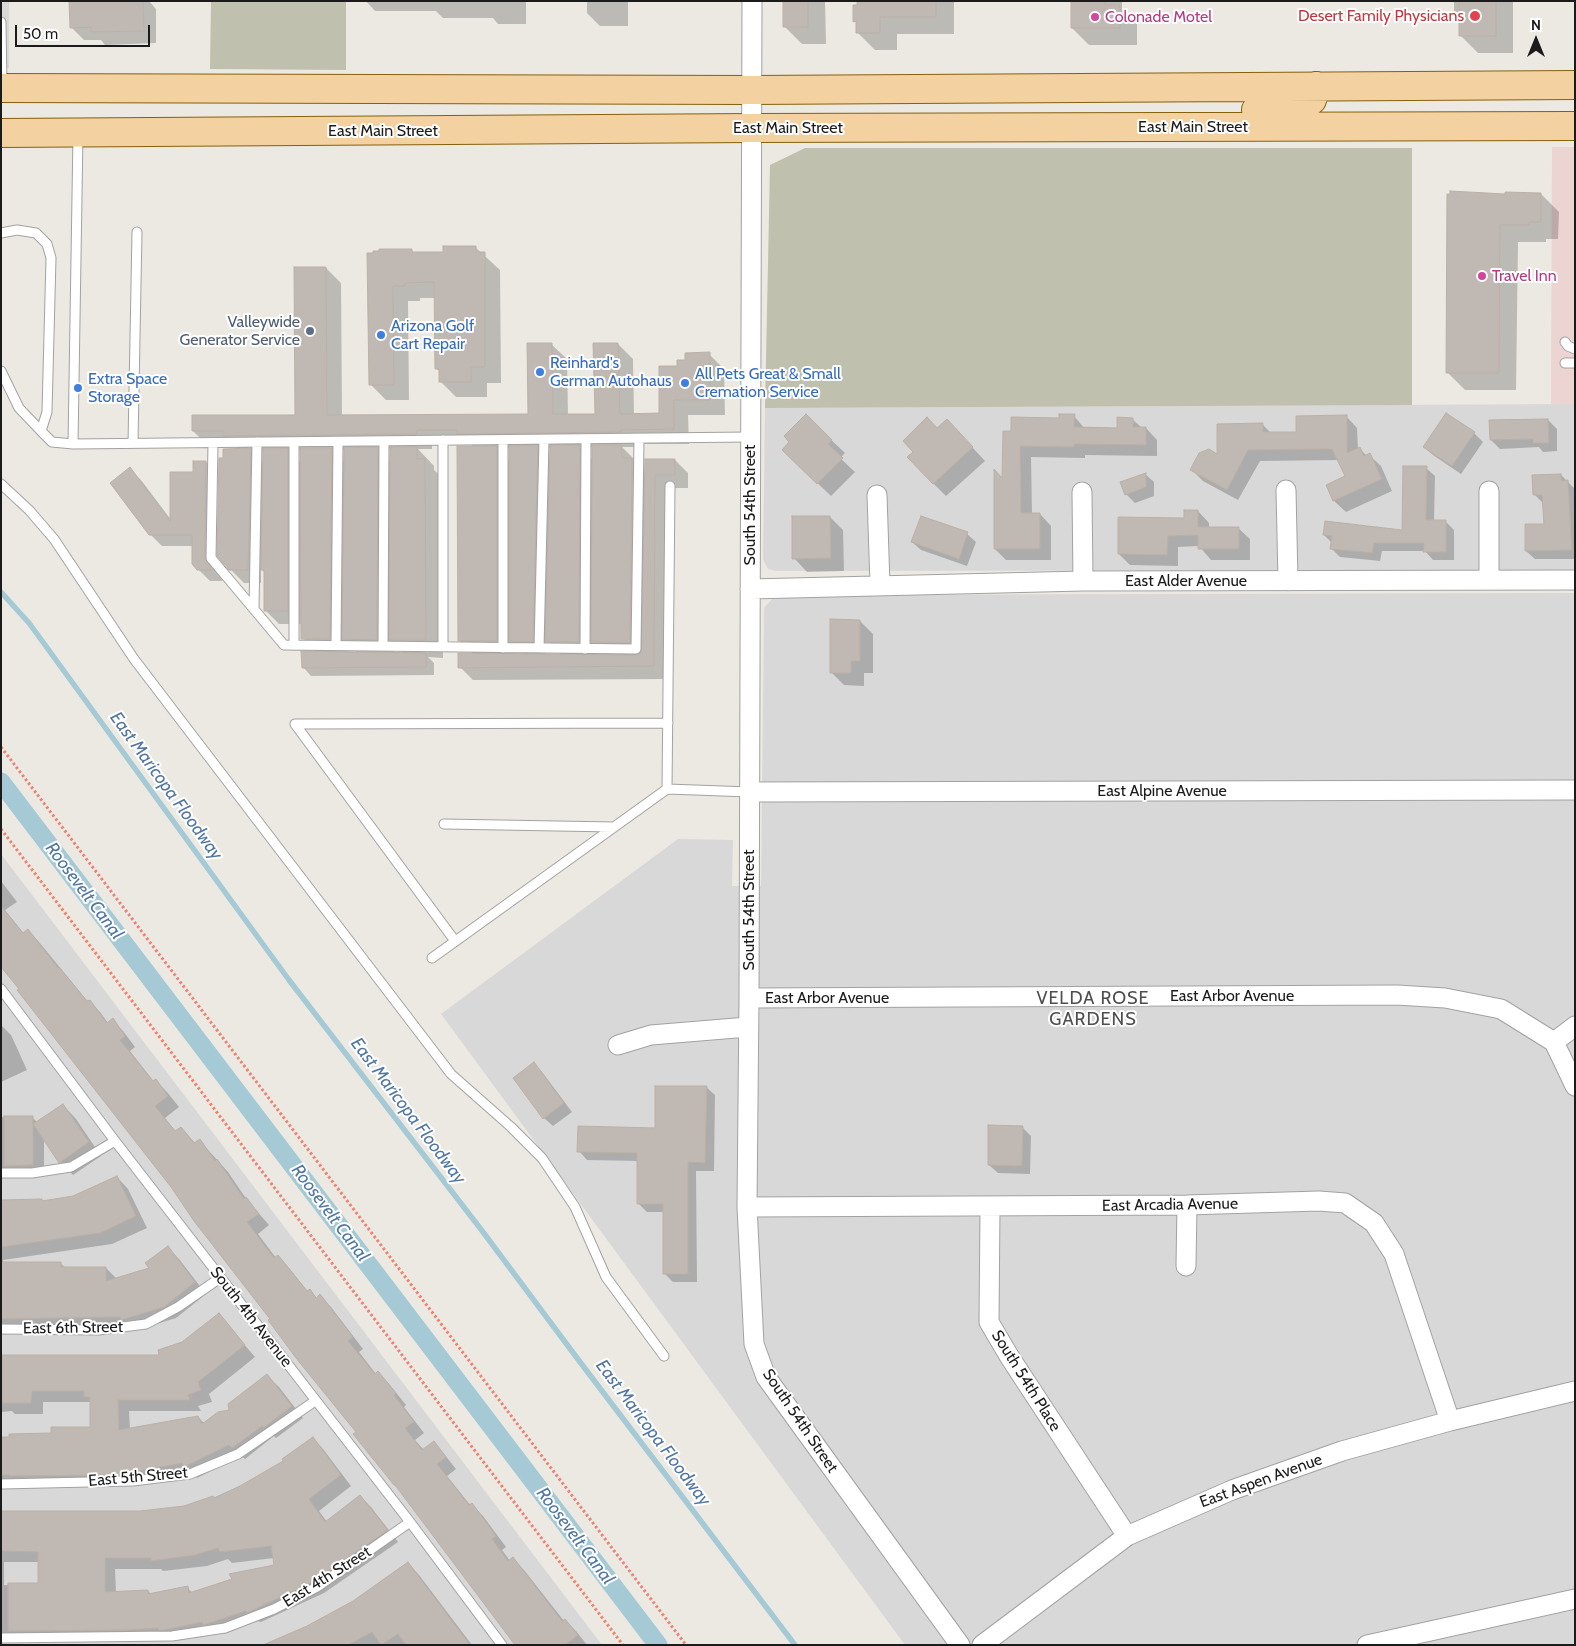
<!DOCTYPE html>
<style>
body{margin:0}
#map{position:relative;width:1576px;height:1646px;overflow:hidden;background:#ece9e2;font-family:Cabin,sans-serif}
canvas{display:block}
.frame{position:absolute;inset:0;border:2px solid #1b1b1b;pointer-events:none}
.north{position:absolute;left:1511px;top:15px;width:50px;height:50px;-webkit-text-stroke:4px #fff;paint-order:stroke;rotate:0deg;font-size:14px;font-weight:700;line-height:20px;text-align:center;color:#1b1b1b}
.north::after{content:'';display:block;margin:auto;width:18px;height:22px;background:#1b1b1b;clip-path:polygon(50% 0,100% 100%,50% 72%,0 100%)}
.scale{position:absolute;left:15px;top:25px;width:135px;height:22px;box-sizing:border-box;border:2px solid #1b1b1b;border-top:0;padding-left:6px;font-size:15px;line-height:18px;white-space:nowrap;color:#1b1b1b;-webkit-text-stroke:4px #fff;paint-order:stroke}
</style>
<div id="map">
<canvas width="1576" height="1646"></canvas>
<div class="frame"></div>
<div class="north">N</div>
<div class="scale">50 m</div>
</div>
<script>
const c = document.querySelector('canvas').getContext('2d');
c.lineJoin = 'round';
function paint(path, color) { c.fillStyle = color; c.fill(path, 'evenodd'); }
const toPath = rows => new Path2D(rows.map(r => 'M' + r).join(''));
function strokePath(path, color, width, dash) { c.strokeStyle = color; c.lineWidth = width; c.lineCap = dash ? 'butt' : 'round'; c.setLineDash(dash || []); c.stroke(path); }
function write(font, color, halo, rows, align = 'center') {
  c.font = font + ' Cabin,sans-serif'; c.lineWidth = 4; c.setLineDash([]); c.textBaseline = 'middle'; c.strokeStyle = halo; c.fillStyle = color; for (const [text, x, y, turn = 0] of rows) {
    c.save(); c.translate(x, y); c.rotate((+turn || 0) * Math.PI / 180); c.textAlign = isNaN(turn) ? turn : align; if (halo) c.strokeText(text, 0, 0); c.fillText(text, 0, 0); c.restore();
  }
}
paint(toPath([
 [1,1,9,1,9,68,1,69],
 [1575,404,1575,570,776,571,768,569,763,559,765,408],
 [1575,593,1575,1645,905,1645,441,1014,678,839,733,840,732,886,761,886,764,608,773,598,785,595],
 [1,854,602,1645,1,1645]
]), '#d9d8d8');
paint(toPath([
 [1552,147,1575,147,1575,404,1551,404]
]), '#ecd4d2');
paint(toPath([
 [211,1,346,1,346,70,210,69],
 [805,148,1412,148,1412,405,765,408,770,165]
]), '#bfc0ae');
paint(toPath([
 [70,1,149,1,156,9,156,43,105,45,101,40,84,40,71,27],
 [366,1,526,1,526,24,498,24,493,18,443,18,436,11,375,11],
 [587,1,628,1,628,26,600,26,587,13],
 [785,1,825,1,826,44,802,44,785,27],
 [858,1,954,1,954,34,897,34,897,50,875,50,858,33,858,24,854,21],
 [1072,1,1122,1,1122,9,1137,24,1137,45,1089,45,1072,28],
 [1454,1,1513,1,1513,53,1478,53,1460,35,1460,16,1454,11],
 [1541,194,1559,212,1558,239,1546,239,1546,242,1518,242,1516,390,1465,390,1447,372,1506,196],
 [475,247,500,270,501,383,487,383,487,397,456,397,440,381,440,372,436,368,436,298,420,298,420,301,408,301,409,400,386,400,370,384,369,255,411,250,415,254,444,254],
 [326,268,341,283,342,416,529,415,551,344,567,359,568,415,596,415,618,344,633,359,634,415,661,415,678,367,686,361,709,354,724,369,725,415,688,415,689,444,635,444,635,447,622,447,639,464,639,467,646,474,675,460,688,473,688,488,667,488,667,679,473,680,460,667,474,655,459,640,472,445,432,445,432,449,418,449,434,466,434,470,442,477,443,658,428,657,434,663,434,675,311,676,303,667,317,653,303,638,303,624,279,624,266,611,265,573,261,569,261,583,244,583,230,569,239,450,235,446,208,446,193,431,296,416],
 [580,447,593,447,593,460],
 [497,448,510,448,510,461],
 [538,448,551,448,551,461],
 [378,449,391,449,391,463],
 [288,450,302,450,302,464],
 [332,450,345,450,345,463],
 [251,451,264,451,264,464],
 [546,640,562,656,546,656],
 [347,642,358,653,347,653],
 [394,643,405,654,394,654],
 [514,644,525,656,514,655],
 [596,645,607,656,596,656],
 [1447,414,1474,433,1483,442,1461,474,1433,455,1424,447],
 [806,416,845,453,840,458,855,472,831,496,783,450,791,443],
 [1074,416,1085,429,1118,429,1132,419,1142,428,1146,428,1157,440,1157,456,1085,455,1085,458,1031,457,1032,514,1040,514,1051,526,1051,560,1006,560,995,549,1003,480,1012,432],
 [1346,416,1357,428,1358,450,1360,449,1367,456,1369,455,1381,466,1392,491,1346,512,1334,501,1328,486,1347,477,1339,460,1260,461,1238,500,1203,481,1192,470,1219,456,1262,424,1272,434,1298,434],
 [1548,420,1557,429,1557,451,1543,452,1539,447,1500,449,1491,440],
 [937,429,960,434,985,461,946,496,933,483],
 [206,462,217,474,216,570,223,581,210,581,198,569,193,546,162,546,150,534,129,469,141,480,172,521,194,473],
 [1426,468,1435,476,1434,521,1445,521,1454,530,1454,560,1433,560,1425,551,1382,551,1380,561,1340,557,1331,548,1332,543,1324,535,1403,532],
 [1145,474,1154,482,1154,496,1135,503,1126,494],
 [1561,475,1575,489,1575,559,1535,559,1526,551,1545,525,1544,504,1535,495],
 [1198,511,1209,523,1209,528,1238,528,1250,539,1250,560,1211,560,1199,546,1178,547,1178,566,1130,565,1119,554],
 [830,517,843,530,844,571,807,572,794,558],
 [967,534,976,542,967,566,921,550,912,542],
 [860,621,873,634,873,673,864,673,864,686,844,685,831,672],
 [1,881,17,902,5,910,24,934,28,931,39,942,88,1002,89,1001,100,1012,108,1023,112,1020,123,1031,135,1047,130,1051,154,1082,156,1081,167,1092,179,1107,165,1118,176,1132,181,1128,196,1144,200,1141,228,1172,247,1200,269,1225,258,1234,276,1258,278,1257,289,1268,308,1292,310,1291,317,1298,320,1296,331,1307,363,1349,359,1352,376,1374,378,1373,389,1384,406,1405,404,1407,424,1433,415,1440,424,1450,433,1443,444,1454,456,1469,447,1476,471,1506,472,1505,483,1516,506,1547,502,1550,510,1561,513,1559,524,1570,564,1621,565,1620,576,1631,587,1645,517,1645,172,1186,1,965],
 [1,1025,11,1035,27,1070,1,1082],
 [534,1064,542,1072,572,1112,553,1126,544,1118,515,1078],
 [706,1087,715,1095,714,1171,696,1171,697,1282,673,1282,664,1273,664,1212,647,1212,638,1203,638,1161,587,1160,579,1151,657,1129],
 [63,1105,76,1119,101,1156,73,1175,60,1162,44,1139,44,1177,1,1177,1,1117,32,1117,37,1122],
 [1022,1127,1031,1136,1030,1174,998,1173,989,1165],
 [117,1177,128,1189,147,1228,112,1244,3,1260,4,1263,60,1263,66,1268,106,1268,117,1279,151,1269,168,1248,179,1259,206,1294,176,1318,134,1331,131,1328,1,1331,1,1201,42,1200,44,1202,74,1197],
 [219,1315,255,1357,209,1394,212,1402,198,1406,201,1411,129,1411,130,1430,198,1417,205,1424,230,1411,267,1376,279,1387,303,1418,276,1438,274,1436,245,1459,241,1456,197,1478,193,1474,130,1486,1,1487,1,1438,53,1434,92,1429,91,1402,43,1402,43,1414,15,1414,12,1411,1,1412,1,1356,161,1356,183,1343],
 [313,1438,323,1449,351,1486,319,1511,327,1522,360,1496,371,1507,398,1542,324,1593,261,1622,257,1621,215,1635,213,1633,175,1640,169,1639,137,1641,1,1642,1,1514,140,1512,184,1507,215,1499,241,1487,285,1461],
 [274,1558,276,1566,193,1593,187,1588,151,1594,148,1591,116,1593,115,1569,161,1569,163,1571,207,1566,228,1559,232,1563],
 [4,1562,39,1562,39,1585,4,1585],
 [408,1563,419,1575,472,1645,264,1645,308,1627,353,1602]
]), '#0003');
strokePath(toPath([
 [1,592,29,623,289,980,483,1232,580,1362,795,1645]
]), '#a5cad6', 5.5);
strokePath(toPath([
 [1,782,658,1645]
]), '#a5cad6', 19);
const building = toPath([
 [69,1,143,1,144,31,91,32,91,27,70,28,69,1],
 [783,1,808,1,808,27,783,27,783,1],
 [857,1,936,1,936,17,880,17,880,33,856,33,856,21,853,22,853,5,857,5,857,1],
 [1071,1,1105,1,1105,5,1120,5,1120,28,1071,28,1071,1],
 [1459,1,1496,1,1496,36,1459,36,1459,1],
 [1450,191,1505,194,1505,192,1541,193,1541,222,1529,222,1529,225,1500,225,1499,373,1446,373,1447,194,1450,194,1450,191],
 [443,246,476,246,476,252,485,252,485,367,471,367,471,382,439,382,439,369,435,369,434,282,405,283,405,286,393,286,394,385,369,385,367,253,373,253,373,251,379,251,379,249,412,249,412,252,443,252,443,246],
 [294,267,326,267,327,415,528,414,527,343,552,343,553,414,595,414,593,343,618,343,620,414,659,413,659,366,677,366,677,360,685,360,685,353,710,352,710,400,674,400,674,429,621,430,621,432,457,434,457,430,417,430,417,434,223,436,223,431,192,431,192,415,295,415,294,267],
 [1446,413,1475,432,1452,466,1423,447,1446,413],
 [806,414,832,440,828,444,843,458,817,484,782,450,789,442,784,436,806,414],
 [1059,414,1075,414,1074,427,1117,428,1117,417,1133,418,1133,427,1146,427,1146,445,1074,444,1074,447,1020,446,1021,513,1040,513,1040,549,994,549,994,469,1002,478,1003,431,1011,431,1011,417,1059,418,1059,414],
 [1347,415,1347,453,1360,447,1364,456,1370,453,1382,479,1333,501,1326,485,1345,476,1332,449,1248,450,1227,490,1190,470,1199,453,1209,449,1217,454,1217,424,1263,423,1263,432,1296,432,1296,416,1347,415],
 [927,417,937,428,947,419,973,447,933,484,907,457,913,452,903,441,927,417],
 [1548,419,1549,443,1533,443,1533,439,1490,440,1489,420,1548,419],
 [538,445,533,642,509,641,509,446,538,445],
 [550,445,580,445,579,642,545,642,550,445],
 [592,445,621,445,622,457,632,459,630,643,591,642,592,445],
 [457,446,497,446,497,641,458,641,457,446],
 [344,447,378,447,377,640,342,639,344,447],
 [390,447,417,447,417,459,425,458,426,640,389,640,390,447],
 [251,448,248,570,229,570,217,556,219,458,223,458,223,449,251,448],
 [263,448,288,448,288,611,264,611,264,570,261,570,263,448],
 [300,448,332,448,330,639,301,639,300,448],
 [645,459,675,459,675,475,655,475,654,666,458,668,458,653,636,655,641,653,645,459],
 [193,461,206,461,205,558,213,570,197,570,192,564,192,535,149,535,110,483,130,467,170,521,170,472,193,472,193,461],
 [1403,466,1427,466,1426,520,1446,520,1446,552,1423,552,1424,543,1374,543,1372,553,1330,549,1332,536,1323,535,1325,521,1402,530,1403,466],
 [1146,473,1146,487,1125,495,1120,482,1146,473],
 [1561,474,1561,481,1568,480,1572,550,1525,551,1525,524,1544,524,1542,495,1533,495,1532,475,1561,474],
 [1184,510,1198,510,1198,527,1239,527,1239,549,1198,549,1198,535,1168,536,1167,555,1118,554,1118,517,1184,518,1184,510],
 [792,516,830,516,831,558,792,559,792,516],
 [921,516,968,532,959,559,911,542,921,516],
 [830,619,860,620,860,661,851,661,851,673,830,673,830,619],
 [301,651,426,653,426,667,302,668,301,651],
 [1,906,23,933,28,929,58,968,59,967,87,1001,90,1000,107,1023,113,1018,125,1036,120,1040,153,1081,156,1079,168,1096,155,1106,175,1131,181,1127,194,1143,200,1139,215,1161,217,1159,244,1199,246,1197,259,1214,247,1222,274,1258,278,1255,307,1291,310,1289,316,1298,320,1294,353,1337,348,1341,375,1374,378,1371,396,1393,394,1395,414,1422,405,1428,422,1450,434,1441,446,1457,437,1464,469,1505,472,1503,496,1536,492,1539,508,1561,513,1557,562,1621,565,1619,578,1635,565,1645,515,1645,395,1485,394,1485,353,1434,356,1432,296,1358,268,1320,270,1319,194,1221,171,1187,17,990,19,989,1,967,1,906],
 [534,1062,564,1103,543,1119,513,1078,534,1062],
 [655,1086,707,1086,705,1163,688,1162,688,1274,663,1274,663,1204,637,1204,637,1153,577,1152,578,1126,655,1128,655,1086],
 [63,1104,89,1142,59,1163,33,1124,63,1104],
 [4,1116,33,1116,33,1165,4,1166,4,1116],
 [988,1125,1023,1126,1022,1166,988,1165,988,1125],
 [117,1176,136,1216,100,1233,1,1247,1,1200,42,1199,42,1201,73,1196,117,1176],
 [168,1246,195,1282,164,1307,121,1320,120,1317,1,1319,1,1262,61,1262,61,1267,106,1267,106,1281,149,1268,145,1263,168,1246],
 [219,1313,245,1345,198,1382,201,1390,188,1395,190,1400,118,1400,119,1430,198,1416,202,1424,218,1412,229,1410,228,1404,267,1374,292,1406,263,1428,262,1426,232,1448,229,1445,184,1467,182,1463,117,1475,10,1476,10,1475,1,1475,1,1437,9,1437,9,1434,51,1433,51,1427,90,1427,90,1397,84,1397,84,1391,32,1391,31,1403,2,1403,2,1355,159,1355,158,1350,182,1342,219,1313],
 [313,1437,341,1475,309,1499,325,1522,360,1495,388,1530,314,1581,249,1612,247,1613,246,1611,203,1625,202,1622,164,1630,159,1630,158,1628,125,1630,8,1631,8,1583,38,1583,38,1552,1,1551,1,1511,140,1511,184,1506,213,1496,214,1498,240,1486,283,1461,282,1459,313,1437],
 [271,1546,274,1565,229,1574,232,1579,189,1593,188,1586,148,1594,148,1590,105,1592,105,1558,151,1558,151,1561,195,1555,218,1548,220,1552,271,1546],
 [408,1562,470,1645,406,1645,398,1634,381,1645,372,1632,348,1645,263,1645,307,1626,353,1601,408,1562]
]);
paint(building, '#c0b8b2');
strokePath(building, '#bcb0a6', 1);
const lane = toPath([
 [1,22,2,86],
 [1,233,17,230,36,233,47,244,51,258,47,412,41,431],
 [1565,342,1568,346,1575,349],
 [1565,363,1575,363],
 [1,371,19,408,41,431,52,442,73,444,750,437],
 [443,440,443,647],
 [503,440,503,648],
 [294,442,294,645],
 [133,443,137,232],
 [213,443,211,558,284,645,636,649,639,439],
 [73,444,78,134],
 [1,484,29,510,54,539,134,659,451,1074,511,1127,542,1158,575,1207,606,1277,664,1356],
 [254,609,257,442],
 [336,645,338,442],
 [383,646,384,441],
 [539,648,544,440],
 [585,649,586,439],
 [295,724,668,723],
 [295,724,455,941],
 [667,789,670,486],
 [444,824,614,827],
 [432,958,667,789,750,792],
 [1,989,115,1141,410,1522,502,1645],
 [1,1173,32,1173,71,1167,115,1141],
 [1,1329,99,1330,146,1324,178,1307,220,1278],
 [1,1484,133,1481,190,1474,238,1454,315,1401],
 [1,1638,172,1636,225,1628,274,1609,317,1587,410,1522]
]);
const street = toPath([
 [752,1,749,998,747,1207,754,1344,766,1377,960,1645],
 [1286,490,1288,581],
 [1489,491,1489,580],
 [1082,492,1083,581],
 [877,495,880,585],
 [750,589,1083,581,1575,580],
 [750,792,1575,790],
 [749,998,1397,995,1445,998,1501,1009,1554,1042,1575,1086],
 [1554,1042,1575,1026],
 [618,1045,651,1035,748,1027],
 [747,1207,1187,1205,1319,1201,1345,1203,1374,1223,1394,1254,1450,1421],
 [990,1207,989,1322,1009,1356,1127,1536],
 [1186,1266,1187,1205],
 [982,1645,1127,1536,1232,1490,1342,1451,1450,1421,1575,1391],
 [1367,1645,1575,1599]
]);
const primary = toPath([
 [1,88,751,90,1575,85],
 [1256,110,1297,107,1305,104,1312,100,1316,86],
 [1,133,751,128,1575,126]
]);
strokePath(lane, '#a2a2a2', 11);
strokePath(street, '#a2a2a2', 21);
strokePath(primary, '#86610c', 30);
strokePath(toPath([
 [1,747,686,1645],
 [1,829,623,1645]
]), '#ed8272', 3, [2.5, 2.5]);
strokePath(lane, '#fff', 9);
strokePath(street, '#fff', 19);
strokePath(primary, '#f3d1a0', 28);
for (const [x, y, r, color] of [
 [1475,16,6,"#e0444e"],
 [1095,17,5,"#d1479c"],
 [1482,276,5,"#d1479c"],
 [310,331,5,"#5c6f8a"],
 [381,335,5,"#3f7fe0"],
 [540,372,5,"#3f7fe0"],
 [685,383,5,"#3f7fe0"],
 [78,388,5,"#3f7fe0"]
]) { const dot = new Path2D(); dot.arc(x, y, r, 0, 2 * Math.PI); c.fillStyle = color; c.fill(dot); strokePath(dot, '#fff', 2); }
write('16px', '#be3a42', '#fff', [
 ["Desert Family Physicians",1464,16]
], 'right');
write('16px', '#b23c85', '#fff', [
 ["Colonade Motel",1105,17],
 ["Travel Inn",1492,276]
], 'left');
write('16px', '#1b1b1b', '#fff', [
 ["East Main Street",1193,127],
 ["East Main Street",788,128],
 ["East Main Street",383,131],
 ["South 54th Street",750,505,-90],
 ["East Alder Avenue",1186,581],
 ["East Alpine Avenue",1162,791],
 ["South 54th Street",749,910,-90],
 ["East Arbor Avenue",1232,996],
 ["East Arbor Avenue",827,998],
 ["East Arcadia Avenue",1170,1205,-1],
 ["South 4th Avenue",251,1317,52],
 ["East 6th Street",73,1328,-1],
 ["South 54th Place",1026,1381,58],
 ["South 54th Street",800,1421,56],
 ["East 5th Street",138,1477,-5],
 ["East Aspen Avenue",1261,1481,-20],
 ["East 4th Street",327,1577,-32]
]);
write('16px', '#4e5e75', '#fff', [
 ["Valleywide",300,322],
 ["Generator Service",300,340]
], 'right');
write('16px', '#366cbe', '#fff', [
 ["Arizona Golf",391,326],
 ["Cart Repair",391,344],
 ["Reinhard's",550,363],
 ["German Autohaus",550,381],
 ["All Pets Great & Small",695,374],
 ["Cremation Service",695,392],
 ["Extra Space",88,379],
 ["Storage",88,397]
], 'left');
write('italic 18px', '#5177a2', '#fff', [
 ["East Maricopa Floodway",166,786,54],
 ["Roosevelt Canal",84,891,53],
 ["East Maricopa Floodway",408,1111,53],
 ["Roosevelt Canal",330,1213,53],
 ["East Maricopa Floodway",653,1433,53],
 ["Roosevelt Canal",575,1536,53]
]);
c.letterSpacing = '1px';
write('18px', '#4e4e4e', '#fff', [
 ["VELDA ROSE",1093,999],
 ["GARDENS",1093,1020]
]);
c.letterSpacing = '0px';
</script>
